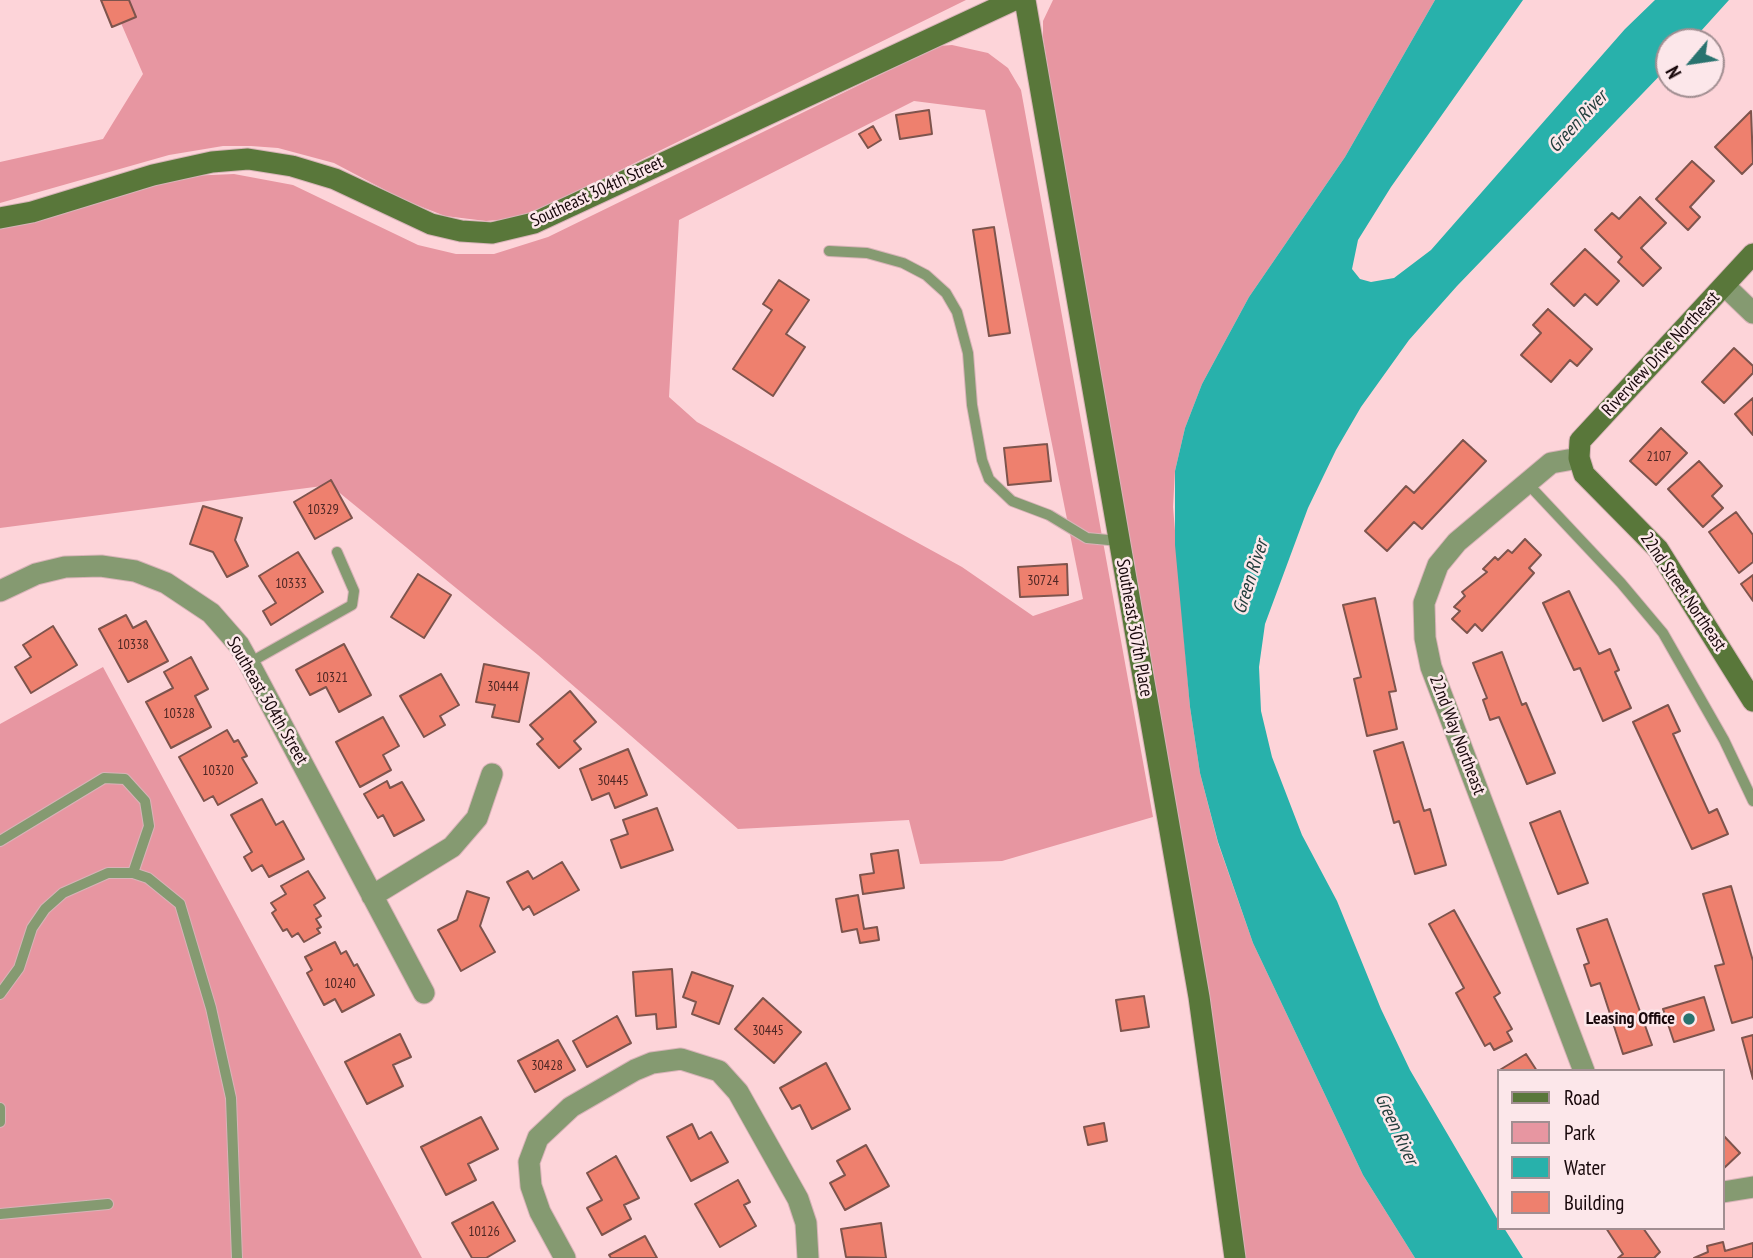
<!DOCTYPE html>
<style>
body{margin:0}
#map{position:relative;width:1753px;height:1258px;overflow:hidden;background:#fdd4d9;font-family:"PT Sans Narrow",sans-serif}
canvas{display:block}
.legend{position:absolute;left:1497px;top:1069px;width:228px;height:161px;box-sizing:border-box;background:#fce7ea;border:2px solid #a18e91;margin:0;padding:9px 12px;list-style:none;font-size:21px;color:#18080b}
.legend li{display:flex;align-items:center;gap:14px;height:35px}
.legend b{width:35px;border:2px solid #a18e91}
.north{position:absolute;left:1655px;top:28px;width:70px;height:70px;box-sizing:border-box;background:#fce7ea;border:2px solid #a18e91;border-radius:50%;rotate:241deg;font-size:19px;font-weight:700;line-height:28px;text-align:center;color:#18080b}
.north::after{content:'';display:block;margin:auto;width:24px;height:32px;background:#29736f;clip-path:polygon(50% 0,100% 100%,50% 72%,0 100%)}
</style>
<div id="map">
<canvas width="1753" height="1258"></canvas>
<ul class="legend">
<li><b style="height:9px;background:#59773a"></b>Road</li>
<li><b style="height:19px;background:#e796a1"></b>Park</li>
<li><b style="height:19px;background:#28b1ab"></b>Water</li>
<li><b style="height:19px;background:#ee806e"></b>Building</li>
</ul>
<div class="north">N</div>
</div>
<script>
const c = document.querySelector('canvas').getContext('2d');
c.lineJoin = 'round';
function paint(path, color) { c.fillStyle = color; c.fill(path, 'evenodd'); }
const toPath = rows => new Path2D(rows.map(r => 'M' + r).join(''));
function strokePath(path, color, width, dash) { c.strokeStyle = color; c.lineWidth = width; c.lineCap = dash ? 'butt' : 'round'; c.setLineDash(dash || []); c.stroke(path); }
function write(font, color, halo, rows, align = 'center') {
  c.font = font + ' "PT Sans Narrow",sans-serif'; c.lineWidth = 5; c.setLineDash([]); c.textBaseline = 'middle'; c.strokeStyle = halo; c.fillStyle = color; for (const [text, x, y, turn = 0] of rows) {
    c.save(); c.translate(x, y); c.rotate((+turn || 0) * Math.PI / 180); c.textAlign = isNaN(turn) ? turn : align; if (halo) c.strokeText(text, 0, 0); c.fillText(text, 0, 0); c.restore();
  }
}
paint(toPath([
 [111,0,966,0,523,218,486,221,445,216,404,200,334,163,278,148,251,146,223,146,169,155,0,203,0,162,103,139,143,74],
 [1053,0,1435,0,1345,157,1249,297,1202,384,1185,428,1175,471,1173,507,1190,707,1200,773,1218,843,1253,943,1363,1175,1415,1258,1241,1258,1043,38,1043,21],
 [952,45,988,53,1008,68,1021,90,1153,817,1002,861,920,864,909,820,738,829,538,655,330,485,0,528,0,228,165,181,188,176,234,174,293,185,418,245,456,254,494,254,548,237,939,46],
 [914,101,985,110,1083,599,1033,616,962,567,697,422,669,397,679,220],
 [103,667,422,1258,0,1258,0,724]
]), '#e796a1');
paint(toPath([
 [1435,0,1523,0,1391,187,1358,240,1352,269,1360,279,1371,282,1394,278,1431,250,1625,29,1655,0,1729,0,1691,42,1669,42,1669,66,1457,286,1409,340,1361,407,1336,450,1308,508,1265,624,1259,667,1261,711,1272,757,1302,835,1337,901,1381,1009,1410,1070,1499,1222,1499,1228,1504,1228,1523,1258,1415,1258,1363,1175,1253,943,1218,842,1200,773,1190,707,1175,545,1175,471,1185,428,1202,384,1249,297,1345,157]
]), '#28b1ab');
const building = toPath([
 [101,0,129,0,136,17,112,27,101,0],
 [929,110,932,134,900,139,896,115,929,110],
 [1751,111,1753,163,1742,174,1715,147,1751,111],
 [873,126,881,140,868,148,859,134,873,126],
 [1692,161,1714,181,1690,207,1700,217,1688,230,1656,199,1692,161],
 [1640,197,1666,223,1641,248,1661,268,1643,286,1618,262,1622,257,1595,230,1612,213,1619,219,1640,197],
 [994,227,1010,333,989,336,973,230,994,227],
 [1585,249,1619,281,1597,305,1585,294,1574,306,1551,284,1585,249],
 [779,280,809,300,786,334,805,347,773,396,733,369,772,310,763,304,779,280],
 [1548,309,1592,349,1577,366,1570,360,1551,382,1521,355,1541,333,1533,325,1548,309],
 [1734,348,1753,366,1753,373,1724,403,1702,382,1734,348],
 [1753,398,1753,435,1735,414,1753,398],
 [1661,428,1687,453,1656,485,1630,461,1661,428],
 [1463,440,1486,461,1422,529,1414,522,1387,551,1365,531,1406,486,1414,493,1463,440],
 [1047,444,1051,481,1008,485,1004,448,1047,444],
 [1699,461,1722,486,1712,496,1723,508,1703,527,1668,489,1699,461],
 [331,480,352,518,315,539,294,502,331,480],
 [203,506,242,518,235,540,248,566,227,577,213,552,190,544,203,506],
 [1736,512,1753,535,1753,562,1739,573,1709,532,1736,512],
 [1525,539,1541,555,1529,568,1534,573,1482,631,1475,624,1467,633,1452,619,1460,611,1454,607,1465,596,1462,592,1487,572,1483,569,1495,557,1498,560,1508,550,1512,553,1525,539],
 [298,552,323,592,271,625,263,611,276,603,259,576,298,552],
 [1067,564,1068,595,1020,597,1018,567,1067,564],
 [418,574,451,595,424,638,391,617,418,574],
 [1753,575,1753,601,1741,584,1753,575],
 [1569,591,1599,654,1610,649,1619,670,1615,672,1631,708,1603,721,1580,668,1574,670,1543,603,1569,591],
 [1375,598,1396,691,1389,692,1397,729,1367,736,1354,679,1361,677,1343,605,1375,598],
 [126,615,133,628,146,621,168,661,128,682,99,629,126,615],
 [53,626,77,665,31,693,15,667,31,657,23,645,53,626],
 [344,644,371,695,339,712,326,687,310,695,296,670,344,644],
 [1502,652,1522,705,1526,703,1555,773,1527,784,1499,717,1490,720,1483,700,1487,698,1473,663,1502,652],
 [191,657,208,689,195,696,211,727,171,748,146,702,173,688,164,672,191,657],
 [484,664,529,673,519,722,492,717,495,705,476,702,484,664],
 [441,674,459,705,440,716,445,725,424,737,400,696,441,674],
 [570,691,596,722,574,741,581,749,559,768,537,744,543,739,530,725,570,691],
 [1668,705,1680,731,1673,734,1709,813,1717,809,1728,834,1692,849,1633,722,1668,705],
 [383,717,399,746,383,755,391,770,360,787,336,742,383,717],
 [227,730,234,742,238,740,247,756,242,758,257,783,218,805,213,796,204,801,179,757,227,730],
 [1403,742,1424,811,1430,809,1446,865,1415,874,1399,821,1394,823,1374,751,1403,742],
 [628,749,647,795,615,808,609,793,592,800,580,769,628,749],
 [387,781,390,788,402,782,424,820,394,836,383,815,378,818,364,794,387,781],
 [262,799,276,825,283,821,304,859,269,877,262,865,252,871,244,857,252,852,231,815,262,799],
 [657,808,673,850,621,868,611,840,628,834,623,820,657,808],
 [1560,811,1588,883,1558,894,1530,823,1560,811],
 [898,850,904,888,863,894,860,875,874,873,871,854,898,850],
 [562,862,579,890,534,915,529,906,523,910,507,882,528,871,533,879,562,862],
 [308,871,325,898,314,905,321,916,316,919,321,927,317,929,320,933,304,942,298,933,292,937,287,929,283,931,272,913,276,910,271,903,286,894,281,886,308,871],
 [1731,886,1753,961,1753,1017,1732,1023,1715,966,1724,964,1703,894,1731,886],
 [467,891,489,898,480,926,495,952,461,971,438,930,457,920,467,891],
 [858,895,864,929,877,927,879,940,860,943,857,929,842,932,836,899,858,895],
 [1454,910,1500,993,1494,997,1512,1029,1507,1032,1512,1041,1494,1050,1490,1043,1485,1046,1456,993,1464,988,1429,924,1454,910],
 [1607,919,1652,1045,1623,1054,1600,983,1591,986,1584,965,1589,963,1577,929,1607,919],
 [335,942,341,954,346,951,354,966,357,964,374,995,342,1012,335,999,324,1005,307,973,312,970,305,957,335,942],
 [672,969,676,1027,657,1029,656,1014,636,1016,633,972,672,969],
 [692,972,733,986,719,1024,692,1014,696,1002,683,997,692,972],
 [1144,996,1149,1027,1121,1031,1116,1000,1144,996],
 [1704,997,1714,1030,1674,1042,1663,1009,1704,997],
 [763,998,801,1032,774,1063,735,1029,763,998],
 [617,1016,631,1043,587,1067,573,1041,617,1016],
 [400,1034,411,1057,393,1065,403,1086,367,1104,345,1062,400,1034],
 [1753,1035,1753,1079,1742,1038,1753,1035],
 [558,1040,575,1070,535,1092,518,1061,558,1040],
 [1526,1054,1537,1071,1499,1072,1498,1071,1526,1054],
 [826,1063,850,1109,812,1129,800,1105,792,1109,780,1088,826,1063],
 [481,1117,498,1149,468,1164,476,1180,446,1195,421,1147,481,1117],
 [1104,1123,1107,1141,1088,1145,1084,1127,1104,1123],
 [692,1124,699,1139,711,1132,728,1162,691,1181,667,1137,692,1124],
 [1723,1135,1740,1153,1723,1169,1723,1135],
 [866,1145,889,1186,845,1210,830,1183,845,1175,837,1161,866,1145],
 [616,1156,639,1198,624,1205,631,1219,602,1235,587,1208,602,1200,587,1173,616,1156],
 [738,1180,750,1202,744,1205,756,1226,720,1247,695,1204,738,1180],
 [493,1202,515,1241,486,1258,472,1258,452,1223,493,1202],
 [881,1223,886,1258,846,1257,841,1229,881,1223],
 [1606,1228,1643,1228,1660,1252,1654,1258,1618,1258,1623,1254,1606,1228],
 [645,1236,657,1258,611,1258,609,1255,645,1236],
 [1723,1242,1725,1251,1753,1243,1753,1258,1694,1258,1708,1252,1707,1246,1723,1242]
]);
paint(building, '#ee806e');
strokePath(building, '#7e544d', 2);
const lane = toPath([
 [829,251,867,253,903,263,926,275,946,293,957,312,968,353,972,405,982,460,989,479,1012,501,1049,515,1087,538,1119,541],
 [1528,484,1621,583,1663,633,1724,740,1753,801],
 [249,663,352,605,354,591,337,552],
 [0,841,104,778,125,779,145,801,149,826,133,873],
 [0,994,19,968,32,928,45,909,63,893,108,873,133,873,148,878,180,904,211,1008,231,1098,237,1258],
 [0,1108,0,1122],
 [0,1214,108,1204]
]);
const street = toPath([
 [1725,286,1753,313],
 [1579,458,1551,463,1457,542,1438,565,1424,603,1425,638,1431,667,1584,1071],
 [0,591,36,574,65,567,101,566,135,571,166,583,211,613,239,645,249,663,424,993],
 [372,896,452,847,477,818,492,774],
 [1723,1192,1753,1187],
 [565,1258,540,1212,531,1186,529,1162,538,1138,571,1107,635,1070,652,1063,681,1059,719,1071,738,1092,798,1199,806,1223,808,1258]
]);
const secondary = toPath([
 [1025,0,1199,997,1235,1258],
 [0,218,32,212,153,175,212,162,248,159,292,166,335,179,431,224,461,231,492,233,534,223,1014,0],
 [1753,254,1580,441,1579,458,1584,474,1658,549,1753,701]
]);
strokePath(lane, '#d8b3b8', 12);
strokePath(street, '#d8b3b8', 23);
strokePath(secondary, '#d8b3b8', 23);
strokePath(lane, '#859a71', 10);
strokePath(street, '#859a71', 21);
strokePath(secondary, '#59773a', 21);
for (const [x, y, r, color] of [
 [1689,1019,7,"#29736f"]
]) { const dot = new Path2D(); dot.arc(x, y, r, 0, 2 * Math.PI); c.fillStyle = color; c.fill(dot); strokePath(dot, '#fce7ea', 2.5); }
write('14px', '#4e2624', null, [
 ["2107",1659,457],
 ["10329",323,510],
 ["30724",1043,581],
 ["10333",291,584],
 ["10338",133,645],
 ["10321",332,678],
 ["30444",503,687],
 ["10328",179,714],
 ["10320",218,771],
 ["30445",613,781],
 ["10240",340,984],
 ["30445",768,1031],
 ["30428",547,1066],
 ["10126",484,1232]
]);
write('18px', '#18080b', '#fce7ea', [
 ["Southeast 304th Street",597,192,-25],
 ["Riverview Drive Northeast",1661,354,-47],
 ["22nd Street Northeast",1683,592,56],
 ["Southeast 307th Place",1134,628,80],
 ["Southeast 304th Street",267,701,60],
 ["22nd Way Northeast",1457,735,69]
]);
write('bold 18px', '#18080b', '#fce7ea', [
 ["Leasing Office",1675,1019]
], 'right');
write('italic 19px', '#223e3c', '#fce7ea', [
 ["Green River",1578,122,-47],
 ["Green River",1251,577,-72],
 ["Green River",1396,1129,65]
]);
</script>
